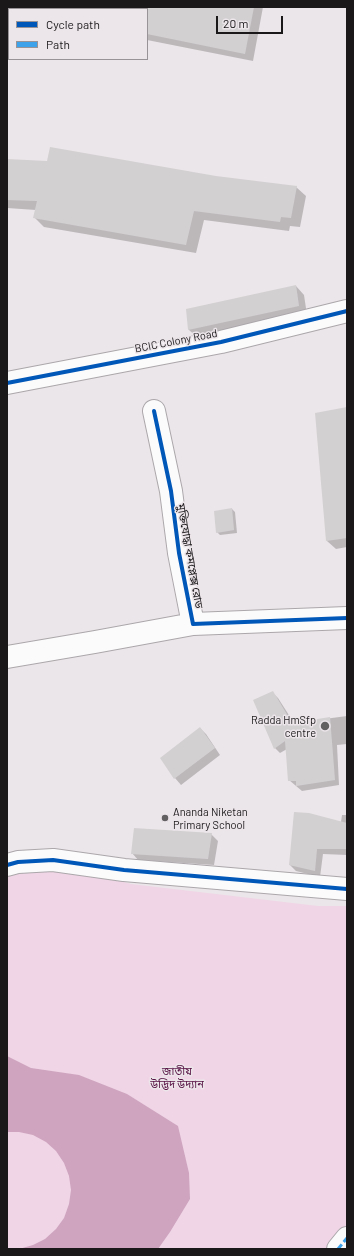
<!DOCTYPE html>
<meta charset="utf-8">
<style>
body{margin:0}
#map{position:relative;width:354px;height:1256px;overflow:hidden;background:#ebe6e9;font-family:Barlow,sans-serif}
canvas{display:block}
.frame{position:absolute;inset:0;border:8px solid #1a1819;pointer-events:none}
.legend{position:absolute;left:8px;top:8px;width:140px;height:52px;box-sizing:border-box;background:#ece5ea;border:1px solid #989396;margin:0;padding:5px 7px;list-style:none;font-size:12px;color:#1a1819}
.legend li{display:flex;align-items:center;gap:8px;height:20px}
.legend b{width:20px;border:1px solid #989396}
.scale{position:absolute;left:216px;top:16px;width:67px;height:18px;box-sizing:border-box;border:2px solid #1a1819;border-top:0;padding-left:5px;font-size:12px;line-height:14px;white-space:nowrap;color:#1a1819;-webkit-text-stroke:3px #ece5ea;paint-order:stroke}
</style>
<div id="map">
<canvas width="354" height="1256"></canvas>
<div class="frame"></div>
<ul class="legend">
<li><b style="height:5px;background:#0057b8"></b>Cycle path</li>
<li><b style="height:5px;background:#3da2ea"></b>Path</li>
</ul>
<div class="scale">20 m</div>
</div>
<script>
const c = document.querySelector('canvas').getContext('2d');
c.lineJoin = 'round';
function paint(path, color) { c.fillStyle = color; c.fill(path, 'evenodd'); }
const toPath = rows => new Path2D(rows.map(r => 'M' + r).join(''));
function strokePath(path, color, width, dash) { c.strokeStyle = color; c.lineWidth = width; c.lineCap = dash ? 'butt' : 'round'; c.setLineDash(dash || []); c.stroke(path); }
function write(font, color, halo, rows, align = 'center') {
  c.font = font + ' Barlow,"Noto Sans Bengali",sans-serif'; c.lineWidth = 3; c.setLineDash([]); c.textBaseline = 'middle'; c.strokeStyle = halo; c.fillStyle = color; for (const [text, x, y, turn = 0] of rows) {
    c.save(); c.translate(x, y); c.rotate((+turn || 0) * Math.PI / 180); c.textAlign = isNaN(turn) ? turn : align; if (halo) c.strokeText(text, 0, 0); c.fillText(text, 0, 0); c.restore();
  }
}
paint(toPath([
 [27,870,83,870,131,884,318,906,347,906,347,1249,7,1249,7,874]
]), '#f0d5e6');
paint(toPath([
 [7,1056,31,1068,79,1075,127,1094,178,1126,189,1173,190,1199,170,1232,158,1249,7,1249,19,1249,33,1245,45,1239,56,1229,64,1218,69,1204,71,1190,69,1176,64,1163,56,1151,46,1142,33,1135,19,1132,7,1132]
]), '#cea4bf');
paint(toPath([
 [7,7,263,7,253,61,147,40,147,9,9,9,9,13,7,13],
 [7,160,216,177,296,187,306,196,300,227,290,226,289,231,204,220,196,253,44,227,34,217,36,210,7,208],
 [296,286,304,295,307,315,198,338,189,330,187,310],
 [347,409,347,547,336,549,327,541,316,414],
 [232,509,235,512,237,533,220,535,217,532],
 [273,693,278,698,294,723,347,716,347,744,337,745,339,785,302,791,289,780,287,749,280,753,275,748,254,701],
 [200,728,206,734,220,755,181,785,175,778,161,758],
 [342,815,347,815,347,855,323,854,320,877,296,871,290,865,341,822],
 [211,834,218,841,214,865,138,860,132,853]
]), '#0003');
paint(toPath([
 [147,7,254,7,245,54,147,34],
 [50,147,216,176,297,186,291,218,281,217,280,222,194,211,186,245,33,218,37,201,7,200,7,159,47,161],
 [296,285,299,306,188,330,186,309],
 [347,407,347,538,326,541,315,413],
 [232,508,234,530,216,533,214,511],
 [273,691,292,723,330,717,335,780,296,786,296,781,288,781,285,741,274,749,253,700],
 [200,727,215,748,174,779,160,758],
 [294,812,309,813,347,823,347,849,317,849,315,871,289,865],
 [134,828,212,833,208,859,131,854]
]), '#d3d0d2');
const minor = toPath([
 [7,383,221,342,347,311],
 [154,411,171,491,179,553,193,624,347,618],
 [7,657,95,642,193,624],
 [7,865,18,862,53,860,124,870,347,889],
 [338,1249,347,1238]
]);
strokePath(minor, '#aba7aa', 24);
strokePath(minor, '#fcfbfc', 22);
strokePath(toPath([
 [338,1249,347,1238]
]), '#3da2ea', 3, [6, 3]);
strokePath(toPath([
 [7,383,221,342,347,311],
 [154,411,171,491,179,553,193,624,347,618],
 [7,865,18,862,53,860,124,870,347,889]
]), '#0057b8', 4);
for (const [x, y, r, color] of [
 [325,726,5,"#636062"],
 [165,818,4,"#636062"]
]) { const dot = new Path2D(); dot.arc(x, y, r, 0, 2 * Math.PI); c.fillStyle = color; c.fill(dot); strokePath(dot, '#ece5ea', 1.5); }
write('11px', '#1a1819', '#ece5ea', [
 ["BCIC Colony Road",176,341,-11],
 ["মুক্তিযোদ্ধা কমপ্লেক্স রোড",190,556,80]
]);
write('11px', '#1a1819', '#ece5ea', [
 ["Radda HmSfp",316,720],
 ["centre",316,733],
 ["Ananda Niketan",173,812,"left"],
 ["Primary School",173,825,"left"]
], 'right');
write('11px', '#561143', '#ece5ea', [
 ["জাতীয়",177,1071],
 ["উদ্ভিদ উদ্যান",177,1084]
]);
</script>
